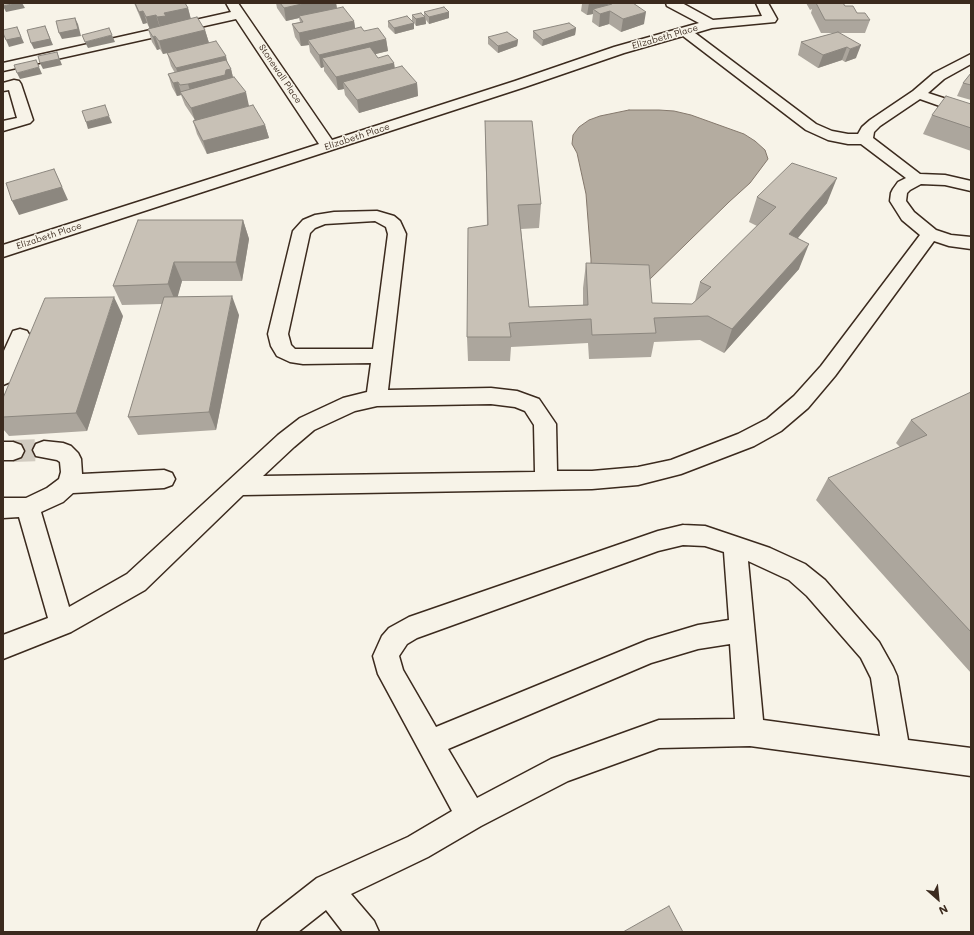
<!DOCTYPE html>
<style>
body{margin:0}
#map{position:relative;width:974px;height:935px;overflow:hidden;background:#f7f3e8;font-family:Mali,sans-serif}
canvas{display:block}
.frame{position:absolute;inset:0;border:4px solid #3b2a1e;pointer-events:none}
.north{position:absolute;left:918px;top:879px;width:40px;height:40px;-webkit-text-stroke:3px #f7f3e8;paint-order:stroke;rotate:153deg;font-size:11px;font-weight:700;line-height:16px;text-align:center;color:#3b2a1e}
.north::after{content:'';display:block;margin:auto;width:14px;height:18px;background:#3b2a1e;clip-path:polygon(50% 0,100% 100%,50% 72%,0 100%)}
</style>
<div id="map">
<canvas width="974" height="935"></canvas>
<div class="frame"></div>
<div class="north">N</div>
</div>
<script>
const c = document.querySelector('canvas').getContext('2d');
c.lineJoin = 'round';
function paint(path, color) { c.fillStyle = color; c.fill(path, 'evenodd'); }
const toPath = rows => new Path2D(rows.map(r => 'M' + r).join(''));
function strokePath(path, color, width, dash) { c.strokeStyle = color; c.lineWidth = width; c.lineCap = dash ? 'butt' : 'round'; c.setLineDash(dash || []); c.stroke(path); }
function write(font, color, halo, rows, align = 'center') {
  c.font = font + ' Mali,sans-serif'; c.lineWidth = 3; c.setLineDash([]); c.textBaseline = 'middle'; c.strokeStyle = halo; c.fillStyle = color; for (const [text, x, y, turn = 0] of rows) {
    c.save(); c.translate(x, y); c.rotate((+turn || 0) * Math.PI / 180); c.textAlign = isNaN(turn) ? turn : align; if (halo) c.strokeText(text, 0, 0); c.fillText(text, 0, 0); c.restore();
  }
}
const water = toPath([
 [629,110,659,110,674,111,691,115,730,129,744,134,755,141,765,150,768,159,750,183,729,202,648,281,591,280,591,259,586,194,577,153,572,144,573,135,579,127,589,120,600,116,629,110]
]);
paint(water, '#b4aca0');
strokePath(water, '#84786c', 1);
strokePath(toPath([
 [13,451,44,450]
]), '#d1cbc0', 22, [22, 11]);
const minor = toPath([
 [226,3,238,3,332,140,515,81,614,47,699,23,667,6,666,3,682,3,713,20,762,16,756,3,768,3,777,19,775,22,712,28,695,33,816,124,832,131,848,134,858,134,862,127,870,120,913,91,934,73,971,54,971,64,944,79,928,93,971,107,971,117,920,99,880,126,874,132,873,138,920,174,945,175,971,181,971,191,945,185,921,184,910,190,907,193,906,201,914,212,936,230,951,235,971,237,971,249,949,246,934,241,835,376,808,408,781,431,754,446,681,474,638,485,592,489,243,495,145,590,71,632,3,659,3,635,48,618,19,517,3,518,3,498,26,498,47,488,59,479,61,472,60,462,57,460,36,456,33,450,36,444,44,441,63,443,71,446,78,453,81,459,82,474,164,470,172,473,175,479,172,485,164,488,73,493,63,502,41,512,69,607,127,574,278,435,300,418,343,398,367,392,371,363,303,364,290,362,277,356,271,346,268,334,293,231,303,220,315,215,334,212,377,211,394,216,400,221,406,234,388,390,491,388,517,391,539,399,556,424,557,471,592,471,638,467,671,460,738,434,767,419,794,396,821,366,920,235,902,220,890,201,891,193,893,189,898,182,906,178,861,144,848,144,828,140,806,130,683,36,624,53,525,87,3,257,3,245,319,144,236,19,3,71,3,63,231,12,226,3],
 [375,221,386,227,388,234,373,349,295,349,291,345,288,334,310,233,315,228,325,224,375,221],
 [491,404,515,407,525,411,534,425,535,472,263,476,294,447,314,430,355,411,377,406,491,404],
 [14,80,19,81,21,84,33,120,30,123,3,131,3,121,17,118,9,90,3,91,3,83,14,80],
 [20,329,27,331,30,336,13,377,10,382,3,385,3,353,13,331,20,329],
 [3,442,13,442,21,445,24,451,21,457,13,460,3,460,3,442],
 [683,525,705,526,770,548,805,564,825,580,879,642,893,667,897,676,908,740,971,748,971,776,750,746,659,748,568,781,481,826,428,857,351,894,374,921,379,932,343,932,326,910,298,932,257,932,262,921,317,878,408,837,452,811,378,674,373,656,382,636,389,628,409,617,658,531,683,525],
 [683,545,705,546,724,552,729,620,698,625,648,640,436,727,403,670,399,656,407,644,417,638,658,551,683,545],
 [748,561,789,580,807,596,861,658,871,678,880,736,763,720,748,561],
 [730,644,735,719,659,720,551,759,477,798,448,749,651,663,698,649,730,644]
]);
strokePath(minor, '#3b2a1e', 3);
paint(minor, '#f7f3e8');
paint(toPath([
 [134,3,185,3,188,8,191,19,205,30,209,43,228,64,231,69,233,77,249,106,214,115,265,125,269,138,207,154,197,134,193,121,195,120,185,105,181,95,177,96,172,87,168,74,175,73,171,66,167,53,163,54,160,49,157,50,152,42,148,29,150,29,147,23,143,24],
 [276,3,336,3,337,8,354,21,355,28,386,39,388,51,375,54,378,58,394,63,395,68,417,83,418,96,359,113,345,95,344,89,338,90,324,71,324,67,321,68,310,52,309,45,301,46,295,37,292,24,300,22,299,18,286,21,277,8],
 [580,3,633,3,644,24,621,32,609,24,599,27,592,22,593,14,587,15,581,11,582,4],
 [806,3,843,3,845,6,870,20,865,33,840,33,856,58,845,62,842,60,818,68,798,55,801,42,834,33,821,33,811,13,812,9,810,10],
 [424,12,449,12,449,18,429,24,426,20,426,24,416,26,414,23,414,29,395,34,388,27,388,21,412,21,412,15,424,16],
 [576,28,575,35,542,46,533,38,533,31],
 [488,37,518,40,517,46,498,53,488,44],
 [971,73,971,100,957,96,963,83],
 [971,104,971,151,923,134,932,115],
 [485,121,541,204,539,228,521,229,529,307,583,305,583,288,586,263,652,303,692,304,695,301,700,282,757,226,749,222,757,197,827,203,798,238,799,269,724,353,700,340,654,342,651,357,589,359,588,343,511,347,510,361,468,361,467,337,487,225],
 [243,220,249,239,242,281,182,281,177,297,239,315,216,430,138,435,128,417,162,304,122,305,113,286],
 [123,316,87,431,9,436,3,429,3,398],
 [971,392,971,673,816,500,828,478,900,447,896,443,911,420]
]), '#aca69d');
paint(toPath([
 [16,3,22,3,25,8,6,12,3,6],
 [306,3,336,3,337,9,299,16,299,18,286,21,284,8],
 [589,3,608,3,607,9,593,9,593,14,587,15],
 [188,8,191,20,161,30,157,17,164,13],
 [143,11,147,23,143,24,139,12],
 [610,11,609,24,599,27,600,14],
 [449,12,449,18,429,24,429,17],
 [646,12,644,24,621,32,623,19],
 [156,15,160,28,150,30,146,17],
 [425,17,426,24,416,26,416,19],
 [75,18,78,24,81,36,62,39,59,33],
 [354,21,356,34,308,40,309,45,301,46,299,33],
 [414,23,414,29,395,34,394,28],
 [45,26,53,45,34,49,31,43],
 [17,27,24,43,9,47,6,40],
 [576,28,575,35,542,46,543,40],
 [205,30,209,43,163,54,159,41],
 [112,35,115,42,88,48,85,42],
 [155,36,160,49,157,50,153,37],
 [386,39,388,51,328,66,322,58,324,67,321,68,319,55],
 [518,40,517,46,498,53,498,46],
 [861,45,856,58,845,62,850,49],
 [847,47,842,60,818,68,823,55],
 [57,52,62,65,43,69,40,63],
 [226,56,229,69,180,81,176,68],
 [394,63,395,76,343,82,344,89,338,90,336,77],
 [39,67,42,74,20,79,17,73],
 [231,69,234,82,192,97,188,84,226,70],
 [178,82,182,95,180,92,181,95,177,96,173,83],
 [417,83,418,96,359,113,357,100],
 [246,92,249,106,195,121,191,108],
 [109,116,112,123,88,129,86,122],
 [265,125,269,138,207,154,203,141],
 [54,169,68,200,19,215,12,201],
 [837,178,827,203,780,259,789,234],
 [243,220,249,239,242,281,236,262],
 [809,244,799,269,724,353,732,329],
 [174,262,182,281,176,303,168,284],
 [232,296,239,315,216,430,209,412],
 [114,297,123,316,87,431,76,413]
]), '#8c877f');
const building = toPath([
 [3,3,16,3,3,6,3,3],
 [135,3,185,3,188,8,164,13,166,16,157,17,156,15,146,17,143,11,139,12,135,3],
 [280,3,306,3,284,8,280,3],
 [611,3,633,3,646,12,623,19,610,11,600,14,593,9,612,4,611,3],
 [816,3,843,3,845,6,853,6,857,13,865,13,870,20,825,20,816,3],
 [343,7,354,21,299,33,292,24,303,22,299,16,343,7],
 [444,7,449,12,429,17,424,12,444,7],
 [421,13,425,17,416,19,412,15,421,13],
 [407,16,414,23,394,28,388,21,407,16],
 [197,17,205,30,159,41,155,36,153,37,148,29,197,17],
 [75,18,78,29,59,33,56,21,75,18],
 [569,23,576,28,543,40,533,31,569,23],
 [45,26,50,39,31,43,27,30,45,26],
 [17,27,21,37,6,40,3,33,3,30,17,27],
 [361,27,364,31,378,28,386,39,319,55,308,40,361,27],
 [109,28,112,35,85,42,82,35,109,28],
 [507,32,518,40,498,46,488,37,507,32],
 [838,32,861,45,850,49,847,47,823,55,801,42,838,32],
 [216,41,226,56,176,68,167,53,216,41],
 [370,47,378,58,388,55,394,63,336,77,322,58,370,47],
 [57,52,59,59,40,63,38,56,57,52],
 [36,60,39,67,17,73,14,65,36,60],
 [226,60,231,69,226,70,225,75,188,84,180,85,178,82,173,83,168,74,226,60],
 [402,66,417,83,357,100,343,82,402,66],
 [971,73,971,85,963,83,971,73],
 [234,77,246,92,191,108,180,92,234,77],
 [946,96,971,104,971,128,932,115,946,96],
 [105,105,109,116,86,122,82,111,105,105],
 [253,105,265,125,203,141,193,121,253,105],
 [485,121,532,121,541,204,518,205,529,307,588,305,586,263,649,265,652,303,692,304,711,287,700,282,776,207,757,197,792,163,837,178,789,234,809,244,732,329,708,316,654,318,656,333,592,335,591,319,509,323,511,337,467,337,468,228,488,225,485,121],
 [54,169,62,187,12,201,6,183,54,169],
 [138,220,243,220,236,262,174,262,168,284,113,286,138,220],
 [232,296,209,412,128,417,164,297,232,296],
 [114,297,76,413,3,417,3,398,45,298,114,297],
 [971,392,971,632,828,478,927,435,911,420,971,392],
 [669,906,683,932,623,932,669,906]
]);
paint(building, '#c8c1b6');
strokePath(building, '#8c877f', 1);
write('9px', '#3b2a1e', '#f7f3e8', [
 ["Elizabeth Place",665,37,-16],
 ["Stonewall Place",280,74,56],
 ["Elizabeth Place",357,137,-18],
 ["Elizabeth Place",49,236,-18]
]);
</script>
